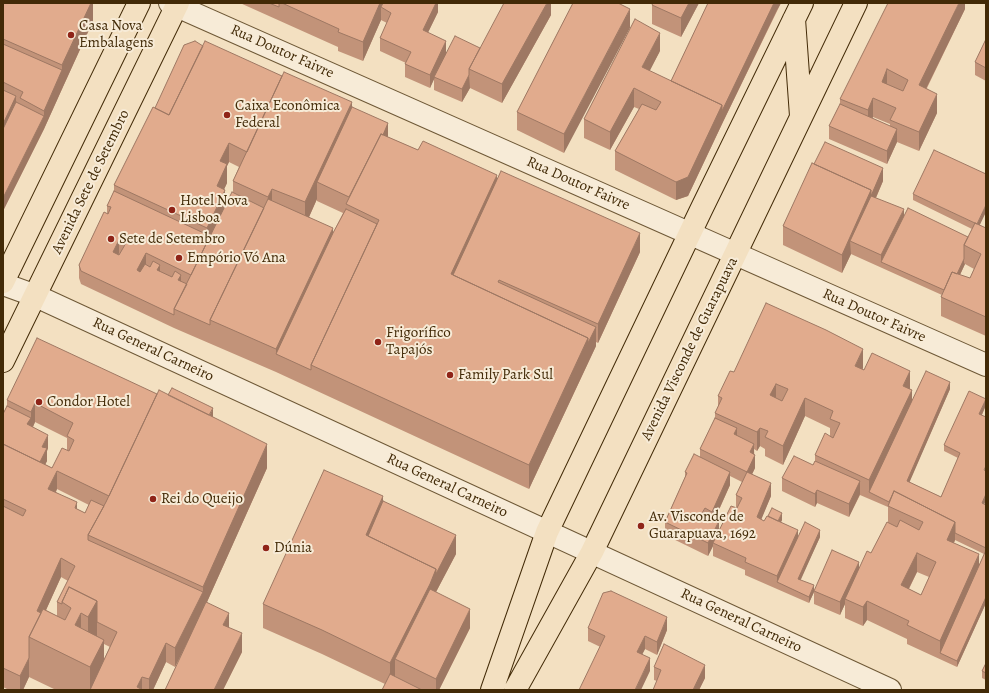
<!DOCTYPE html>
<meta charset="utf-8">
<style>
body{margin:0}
#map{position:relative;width:989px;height:693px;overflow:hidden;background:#f3e0c1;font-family:Alegreya,serif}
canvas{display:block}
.frame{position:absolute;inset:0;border:4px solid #422a07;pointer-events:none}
</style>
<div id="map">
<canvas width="989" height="693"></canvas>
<div class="frame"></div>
</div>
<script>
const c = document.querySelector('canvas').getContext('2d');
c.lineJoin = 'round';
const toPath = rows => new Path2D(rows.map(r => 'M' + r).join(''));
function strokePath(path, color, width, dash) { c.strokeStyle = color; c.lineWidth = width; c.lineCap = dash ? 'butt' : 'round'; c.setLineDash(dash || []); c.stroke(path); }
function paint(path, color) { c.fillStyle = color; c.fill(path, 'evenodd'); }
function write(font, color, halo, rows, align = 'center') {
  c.font = font + ' Alegreya,serif'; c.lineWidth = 4; c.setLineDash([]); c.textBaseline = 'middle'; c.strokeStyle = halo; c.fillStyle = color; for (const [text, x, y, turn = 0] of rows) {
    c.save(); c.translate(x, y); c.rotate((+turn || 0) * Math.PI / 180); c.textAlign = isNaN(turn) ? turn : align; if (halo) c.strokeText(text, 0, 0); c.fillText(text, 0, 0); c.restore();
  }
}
const minor = toPath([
 [3,284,36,296,890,690]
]);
const tertiary = toPath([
 [170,3,986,365]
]);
const primary = toPath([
 [794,19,801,116],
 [3,282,139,3],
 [3,361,178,3],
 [492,690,547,532,701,210,802,3],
 [515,690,592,552,856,3]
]);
strokePath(minor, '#6e5836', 24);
strokePath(tertiary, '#6e5836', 24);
strokePath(primary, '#422a07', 24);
strokePath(minor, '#f7ebd7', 22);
strokePath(tertiary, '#f7ebd7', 22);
strokePath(primary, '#f3e0c1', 22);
paint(toPath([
 [3,3,93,3,93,21,62,89,44,129,3,211],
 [240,3,438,3,438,12,428,32,446,54,480,48,551,3,551,15,502,103,470,88,462,102,434,90,434,78,430,88,405,77,405,64,406,63,380,51,380,38,387,23,381,20,363,61,338,51,338,47],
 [573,3,564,153,517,130,517,112],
 [699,3,681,37,652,24,652,5],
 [708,3,781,3,722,124,688,196,676,200,615,170,615,151,639,109,634,107,610,150,584,138,584,119,660,51,649,71,671,81],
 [965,3,965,9,927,88,937,113,919,151,897,142,887,164,829,139,829,126,840,104,840,99],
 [873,117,890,124,890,126,872,118],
 [986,39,986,81,975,75,975,62],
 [203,46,282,76,352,107,388,137,418,150,497,180,640,252,598,343,596,342,596,346,529,489,276,372,174,328,81,284,79,278,79,265,107,213,107,206,114,191,114,185,155,108],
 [229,162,239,167,233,181,233,192,225,206,224,189,227,183,227,166],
 [317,199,317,201,343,213,333,233,309,217],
 [814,164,883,181,876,198,904,216,968,237,972,229,913,200,913,194,986,228,986,336,941,316,941,297,942,295,851,254,842,273,783,245,783,226],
 [965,264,974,269,970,278,960,275],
 [863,368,862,369,910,389,912,402,950,389,909,482,941,497,958,458,944,451,944,445,986,405,982,415,984,504,986,505,986,603,957,667,907,644,907,639,867,620,863,626,845,618,845,604,840,615,814,604,814,592,809,603,745,575,745,570,713,556,713,546,708,556,665,535,665,522,685,477,685,472,700,457,700,449,715,418,715,413,718,407,718,396,734,372],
 [805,416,830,428,830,436,815,455,815,461,813,465,782,478,782,491,815,507,817,503,849,517,860,495,888,507,888,522,871,553,859,568,814,591,800,580,820,537,798,537,781,522,782,520,764,521,761,519,771,496,752,474,755,468,754,449,757,451,760,446,765,449,765,456,783,465],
 [730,476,742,482,736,495,736,508,719,530,715,519,730,485],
 [955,540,984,554,979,565,954,543],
 [917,572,929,577,921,595,909,589],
 [157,394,213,417,267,468,207,602,229,628,242,652,223,690,165,690,189,639,175,667,166,662,153,690,56,690,29,677,23,690,9,690,3,687,3,414,7,406,7,400],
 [35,422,67,438,67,451,52,468,45,464,47,461,47,451,48,448,33,427],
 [57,489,89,505,85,513,77,509,56,492],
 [61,577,68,581,57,602,57,616,46,610],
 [104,644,110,647,104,659],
 [383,501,456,554,436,592,470,628,439,690,382,690,385,684,322,654,263,628,263,604],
 [588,628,667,630,657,655,645,649,642,654,650,671,588,641],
 [986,663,986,680,982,678,982,671],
 [654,667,705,678,699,690,653,690,657,681,654,680]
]), '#c29379');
paint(toPath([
 [91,3,93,3,93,21,62,89,44,129,3,211,3,198,44,116,44,111,62,70,62,65],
 [380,3,385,3,381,7,381,20,363,61,363,42],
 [436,3,438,3,438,12,423,43,423,30],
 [547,3,551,3,551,15,502,103,502,84],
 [689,3,699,3,681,37,681,18],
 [774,3,777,3,777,10,722,124,688,196,676,200,676,182,722,105],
 [777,3,781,3,777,10],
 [959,3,965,3,965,9,919,103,919,85],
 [630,9,630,28,564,153,564,134],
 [660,33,660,51,642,86,642,67],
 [446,41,446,54,430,88,430,75],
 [887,69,887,88,882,82],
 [469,75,470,88,462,102,462,89],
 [634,88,634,107,610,150,610,132],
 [937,94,937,113,919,151,919,132],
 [16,96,16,115,3,142,3,124],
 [873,98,873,117,868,129,868,110],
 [352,102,352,126,317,182,317,199,305,226,305,202],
 [388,123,388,142,351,198],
 [897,129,897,142,887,164,887,151],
 [229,143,229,162,227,166,227,183,217,205,217,186,220,161],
 [883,168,883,181,871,209,850,241,851,254,842,273,842,255,871,190],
 [497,175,497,199,458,282,451,274],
 [272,189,272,212,268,221,268,197],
 [225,190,225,209,207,247,207,228],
 [986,205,986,212,977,231,977,224],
 [904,209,904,222,881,262,881,268,881,255],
 [333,228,333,252,276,354,276,372,276,349],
 [640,233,640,252,598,343,598,324],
 [119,240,119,253,113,265,113,252],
 [146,253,146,266,137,283,137,270],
 [964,259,964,263,965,264,949,298,949,292],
 [160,265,160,278,157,270],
 [181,275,181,288,178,280],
 [596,327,596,346,529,489,529,465,588,338],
 [863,349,863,368,855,385,855,366],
 [910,371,910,390,903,386],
 [950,382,950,389,907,488,907,481],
 [776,384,776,402,770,395],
 [912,390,912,409,869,492,869,480],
 [805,398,805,416,783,465,783,446],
 [986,399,986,405,979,421,979,414],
 [35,403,35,422,31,431,27,424,31,418,31,412],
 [213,408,213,421,205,424],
 [737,428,737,441,734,434],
 [760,428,760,446,757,451,757,432],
 [48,435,48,448,47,451,47,461,38,480,42,447],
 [267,444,267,468,203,611,175,667,175,648,203,592,203,587],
 [754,444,754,457,750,452],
 [755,455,755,468,747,485,747,472],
 [57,471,57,489,48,507,48,489],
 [730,472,730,485,712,525,712,512],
 [860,481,860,494,849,517,849,504],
 [771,483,771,496,757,530,757,517],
 [817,490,817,503,815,507,815,494],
 [986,494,986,500,982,510,982,503],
 [383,496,383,519,366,540,366,535],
 [77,502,77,520,75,508],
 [782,513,782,520,777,530,777,523],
 [719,521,719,534,713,543,713,546,708,556,708,543],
 [955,522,955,540,947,559,947,540],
 [798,530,798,543,777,582,777,576],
 [820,530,820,537,798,586,798,579],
 [456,535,456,554,436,592,395,659,395,676,390,687,390,663,436,569],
 [917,553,917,572,901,604,901,585],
 [979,554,979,572,940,653,940,659,940,641],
 [61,558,61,577,37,630,37,611],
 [859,562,859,575,845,599,845,604,840,615,840,602],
 [814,585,814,592,809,603,809,597],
 [986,597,986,603,957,667,957,661],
 [97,601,97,641,88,657,88,617],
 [867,601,867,620,863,626,863,607],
 [470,609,470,628,439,690,436,690,436,679],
 [81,613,81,653,75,625],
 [229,613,229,632,223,625],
 [667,617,667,630,657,655,657,642],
 [242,633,242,652,223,690,214,690],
 [645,636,645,649,637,665,637,652],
 [104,640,104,680,90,690,90,667],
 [166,643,166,662,153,690,149,690,149,679],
 [29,658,29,677,23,690,20,690,20,676],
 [650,658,650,671,641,690,635,690],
 [705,665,705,678,699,690,693,690],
 [142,677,142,690,137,687]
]), '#9e7863');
const building = toPath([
 [3,3,91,3,62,65,3,39,3,3],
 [269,3,279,3,279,7,269,3],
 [282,3,380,3,363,42,338,32,339,29,282,3],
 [383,3,436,3,423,30,446,41,430,75,405,64,411,52,380,38,391,13,381,7,383,3],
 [504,3,547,3,502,84,469,69,504,3],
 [573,3,618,3,630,9,564,134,517,112,573,3],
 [653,3,689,3,681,18,652,5,653,3],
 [708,3,774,3,722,111,722,105,671,81,708,3],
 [888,3,959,3,919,85,937,94,919,132,890,120,896,108,873,98,868,110,840,99,888,3],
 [887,69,908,80,903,91,882,82,887,69],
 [635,19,660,33,642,67,722,105,688,177,676,182,615,151,642,104,656,110,661,102,634,88,610,132,584,119,635,19],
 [455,36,480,48,469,69,469,75,462,89,434,77,455,36],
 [986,39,986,68,975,62,986,39],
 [195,41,203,46,169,115,155,108,184,45,195,41],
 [205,41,282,76,247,152,229,143,220,161,227,164,217,186,225,190,207,228,114,185,153,107,169,115,205,41],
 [3,44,62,70,44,111,20,98,23,92,3,82,3,44],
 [284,72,352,102,305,202,272,189,268,197,233,181,284,72],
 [3,90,16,96,3,124,3,90],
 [16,102,44,116,3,198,3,129,16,102],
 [840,104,897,129,887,151,829,126,840,104],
 [352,107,388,123,383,135,381,134,349,197,317,182,352,107],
 [381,134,418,150,423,141,497,175,451,274,588,338,529,465,311,365,379,220,346,204,381,134],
 [825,142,883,168,871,196,871,190,814,164,825,142],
 [934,150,986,174,986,205,977,224,913,194,934,150],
 [812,163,871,190,842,255,783,226,812,163],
 [501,171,640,233,598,324,499,280,498,282,596,327,588,343,588,338,453,275,501,171],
 [114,191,210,236,191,275,146,253,137,270,140,272,145,264,150,267,153,261,160,265,157,270,172,277,175,271,181,275,178,280,187,284,174,309,174,315,81,271,79,265,104,212,108,214,111,207,107,206,114,191],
 [119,240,126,243,119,255,113,252,119,240],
 [232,192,264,208,210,320,210,325,174,309,232,192],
 [871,196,904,209,881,255,850,241,871,196],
 [268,199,333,228,276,349,210,320,268,199],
 [908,208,968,237,964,245,964,259,957,274,952,272,944,290,881,262,908,208],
 [346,209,377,224,311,365,311,370,276,354,333,233,346,209],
 [975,223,986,228,986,317,941,297,952,272,970,278,981,254,964,245,975,223],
 [766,303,826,330,863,349,855,366,864,370,872,353,910,371,903,386,912,390,869,480,815,455,825,433,833,438,840,423,830,419,833,411,805,398,783,446,765,437,768,431,760,428,757,432,715,413,722,398,718,396,730,371,734,372,766,303],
 [776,384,788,389,782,401,770,395,776,384],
 [37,338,157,394,109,496,57,471,48,489,77,502,75,508,85,513,91,500,104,506,88,535,88,540,203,592,175,648,166,643,149,679,142,677,137,687,143,690,90,690,117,632,97,622,97,601,69,587,62,602,62,604,57,602,75,566,61,558,37,611,41,613,29,637,29,658,20,676,3,668,3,506,23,516,26,510,3,499,3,444,52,468,62,448,69,451,74,440,67,436,73,423,35,403,31,412,7,400,37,338],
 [926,371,950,382,907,481,941,497,960,453,944,445,969,391,986,399,979,414,986,417,986,466,984,470,986,471,986,494,982,503,986,505,986,548,955,533,955,522,894,491,889,502,869,492,926,371],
 [172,388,213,408,209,415,168,395,172,388],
 [159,390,267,444,203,587,88,535,106,502,159,390],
 [7,406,31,418,27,424,48,435,42,447,47,448,40,462,3,444,3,414,7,406],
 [715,418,737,428,734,434,754,444,750,452,755,455,747,472,700,449,715,418],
 [694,454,730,472,712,512,705,508,702,513,719,521,708,543,665,522,687,473,685,472,694,454],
 [794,456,813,465,815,461,860,481,849,504,817,490,815,494,782,478,794,456],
 [324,470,383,496,366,535,436,569,430,584,390,663,322,630,263,604,324,470],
 [747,472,771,483,757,517,764,521,767,516,798,530,777,576,745,562,746,558,713,543,731,506,737,508,742,498,736,495,747,472],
 [894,491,955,522,947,540,979,554,940,641,907,625,909,621,867,601,863,607,845,599,867,551,871,553,887,522,897,527,900,520,919,530,923,522,888,506,894,491],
 [917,553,936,562,921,595,901,585,917,553],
 [383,501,456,535,436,574,436,569,368,536,383,501],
 [772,508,782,513,778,521,768,516,772,508],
 [805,522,820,530,798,579,814,585,809,597,777,582,805,522],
 [832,550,859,562,840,602,814,591,832,550],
 [986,550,986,597,957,661,940,653,986,550],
 [69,587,97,601,88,617,81,613,75,625,104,640,90,667,29,637,43,609,65,620,71,608,62,602,69,587],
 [430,589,470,609,436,679,395,659,430,589],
 [611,591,667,617,657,642,645,636,637,652,650,658,635,690,579,690,605,636,588,628,603,593,611,591],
 [206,602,229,613,223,625,242,633,214,690,165,690,206,602],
 [664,644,705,665,693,690,653,690,661,670,654,667,664,644],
 [986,663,986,673,982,671,986,663],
 [390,674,422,690,382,690,390,674]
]);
paint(building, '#e1ab8d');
strokePath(building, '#9e7863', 1);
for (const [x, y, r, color] of [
 [71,35,4,"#8f2418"],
 [227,115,4,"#8f2418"],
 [172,210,4,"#8f2418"],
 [111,239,4,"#8f2418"],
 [179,258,4,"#8f2418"],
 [378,342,4,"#8f2418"],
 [450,375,4,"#8f2418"],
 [39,402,4,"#8f2418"],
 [153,499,4,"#8f2418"],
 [641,526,4,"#8f2418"],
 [266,548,4,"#8f2418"]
]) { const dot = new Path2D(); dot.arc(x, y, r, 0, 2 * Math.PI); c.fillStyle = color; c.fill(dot); strokePath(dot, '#f7ebd7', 1.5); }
write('15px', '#422a07', '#f7ebd7', [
 ["Casa Nova",79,26],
 ["Embalagens",79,43],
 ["Caixa Econômica",235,106],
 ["Federal",235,123],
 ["Hotel Nova",180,201],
 ["Lisboa",180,218],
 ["Sete de Setembro",119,239],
 ["Empório Vó Ana",187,258],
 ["Frigorífico",386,333],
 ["Tapajós",386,350],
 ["Family Park Sul",458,375],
 ["Condor Hotel",47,402],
 ["Rei do Queijo",161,499],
 ["Av. Visconde de",649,517],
 ["Guarapuava, 1692",649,534],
 ["Dúnia",274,548]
], 'left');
write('15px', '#422a07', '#f7ebd7', [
 ["Rua Doutor Faivre",282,52,24],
 ["Avenida Sete de Setembro",91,182,-64],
 ["Rua Doutor Faivre",578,184,24],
 ["Rua Doutor Faivre",874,316,24],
 ["Avenida Visconde de Guarapuava",690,349,-64],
 ["Rua General Carneiro",153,350,25],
 ["Rua General Carneiro",447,486,25],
 ["Rua General Carneiro",741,621,25]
]);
</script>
